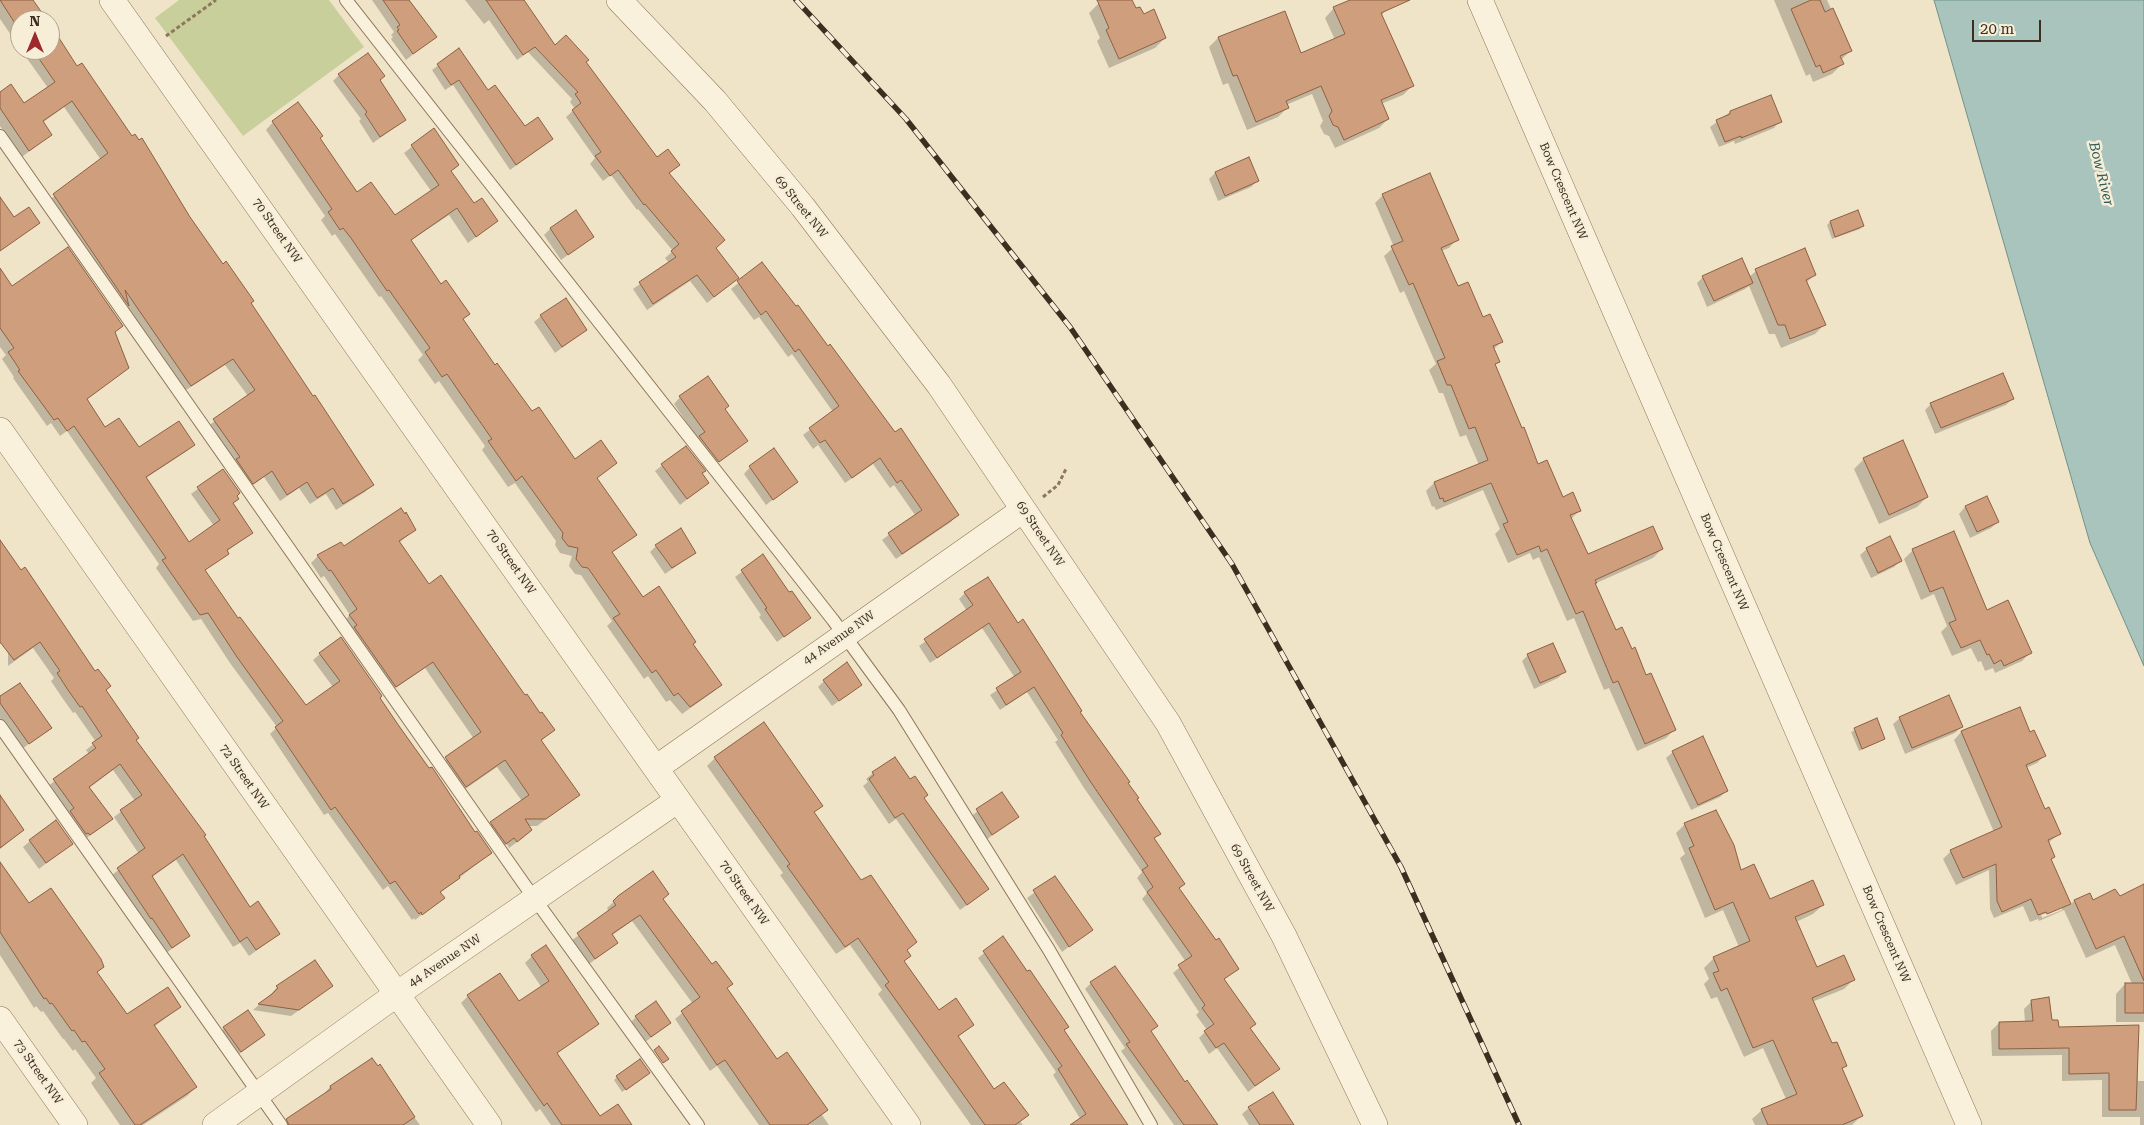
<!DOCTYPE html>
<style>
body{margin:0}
#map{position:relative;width:2144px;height:1125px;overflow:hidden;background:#f0e4c8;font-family:"Roboto Serif",serif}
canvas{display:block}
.north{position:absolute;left:10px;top:10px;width:50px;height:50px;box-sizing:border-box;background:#f7eed8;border:1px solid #ada18e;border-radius:50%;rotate:0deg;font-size:14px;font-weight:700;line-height:20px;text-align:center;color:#3d2e20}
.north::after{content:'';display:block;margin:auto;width:18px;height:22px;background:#9e2a2b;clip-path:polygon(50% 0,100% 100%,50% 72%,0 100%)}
.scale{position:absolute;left:1972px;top:20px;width:69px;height:22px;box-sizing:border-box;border:2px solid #3d2e20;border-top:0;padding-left:6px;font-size:15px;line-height:18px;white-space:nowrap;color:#3d2e20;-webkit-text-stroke:4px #f7eed8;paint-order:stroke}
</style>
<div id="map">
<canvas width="2144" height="1125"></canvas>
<div class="north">N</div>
<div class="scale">20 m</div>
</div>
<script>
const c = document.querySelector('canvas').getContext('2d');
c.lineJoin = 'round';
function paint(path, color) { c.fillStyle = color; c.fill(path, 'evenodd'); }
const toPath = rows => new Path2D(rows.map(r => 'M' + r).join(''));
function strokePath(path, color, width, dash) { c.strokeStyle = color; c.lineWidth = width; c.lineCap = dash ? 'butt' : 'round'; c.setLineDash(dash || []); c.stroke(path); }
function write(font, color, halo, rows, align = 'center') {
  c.font = font + ' "Roboto Serif",serif'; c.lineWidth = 5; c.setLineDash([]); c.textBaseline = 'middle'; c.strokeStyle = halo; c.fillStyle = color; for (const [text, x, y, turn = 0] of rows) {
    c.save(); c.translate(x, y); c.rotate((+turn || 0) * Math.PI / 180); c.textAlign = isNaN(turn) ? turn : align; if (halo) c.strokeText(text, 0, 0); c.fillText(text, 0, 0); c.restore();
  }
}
paint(toPath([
 [179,0,329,0,364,47,243,136,155,18]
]), '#c9cf9b');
const water = toPath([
 [1934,0,2144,0,2144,666,2090,543,1934,0]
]);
paint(water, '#a9c4bc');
strokePath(water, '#6f938a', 1);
paint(toPath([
 [0,0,32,0,46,20,20,20,20,48,0,19],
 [372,0,408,0,435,37,406,60,391,39,393,37,391,35,394,32],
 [465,0,515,0,555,47,584,62,657,159,678,165,669,174,715,248,737,278,731,284,707,303,690,281,647,310,633,289,669,263,665,258,673,251,638,209,637,210,611,175,603,181,590,164,595,158,566,117,575,109,570,102,572,99,528,52,517,60,489,20,484,24],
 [1106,0,1131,0,1135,10,1165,38,1155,48,1109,68,1097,41,1100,38,1089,13,1099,3],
 [1353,0,1382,0,1386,10,1381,16,1412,86,1403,95,1381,104,1388,119,1379,128,1335,148,1329,136,1324,134,1320,126,1323,121,1312,94,1286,105,1287,108,1278,117,1247,130,1228,83,1223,85,1209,47,1218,38,1300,55,1335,40,1325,18,1334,8],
 [1774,0,1827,0,1850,51,1841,60,1842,64,1832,74,1813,82,1810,74,1806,76],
 [50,27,77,68,132,138,189,217,372,485,365,492,336,510,326,494,310,504,299,488,280,501,264,477,246,490,207,427,248,396,225,365,183,392,47,202,101,160,64,107,42,123,50,135,22,157,0,126,0,93,23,105,48,88,21,50,50,50],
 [459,50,488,92,524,128,552,139,510,170,453,85,445,90,432,70],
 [339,75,379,80,405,120,373,143,359,121,361,119,333,81],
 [1730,112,1780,121,1774,128,1735,144,1734,141,1719,147,1710,127],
 [273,122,319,139,356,194,394,217,431,191,404,153,433,130,458,165,450,172,474,205,497,221,468,243,449,215,410,241,441,286,468,314,462,320,495,366,532,413,575,460,615,463,596,479,635,534,611,553,643,599,692,644,720,685,713,692,682,714,670,700,666,702,648,676,644,679,607,626,612,621,581,575,575,574,569,566,572,556,560,553,555,545,556,541,515,483,508,487,482,450,485,446,453,401,439,381,435,384,418,360,423,355,381,296,379,297,335,234,332,236,321,220,325,216,266,130],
 [1248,158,1258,180,1251,187,1218,201,1209,179,1215,173],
 [1383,195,1457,239,1449,248,1441,251,1458,287,1501,342,1493,350,1499,361,1494,366,1537,466,1563,499,1580,510,1571,519,1587,556,1662,549,1653,558,1594,584,1615,632,1645,677,1674,730,1666,738,1637,751,1609,688,1604,690,1574,618,1567,621,1539,557,1533,560,1530,553,1508,563,1495,534,1500,529,1483,490,1436,510,1434,506,1432,507,1426,491,1434,483,1479,465,1466,435,1460,437,1443,393,1439,393,1429,370,1436,364,1404,291,1400,293,1384,256,1394,247,1375,203],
 [1830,222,1862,226,1860,229,1832,239,1827,225],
 [551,228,592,237,561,260,544,235],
 [762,264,957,515,951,522,896,559,882,540,915,515,894,485,890,488,873,464,845,483,818,445,813,449,803,435,833,412,792,354,788,357,759,317,754,320,731,289],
 [0,271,12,288,122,326,114,333,128,367,86,400,105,429,139,449,193,444,187,451,146,478,189,543,214,526,191,494,223,470,232,504,251,533,226,552,227,553,220,560,204,571,238,620,305,707,333,687,313,660,320,654,379,698,475,834,491,853,440,893,443,898,415,920,414,918,412,920,388,886,383,890,328,813,324,815,270,734,277,727,230,663,201,619,193,621,156,568,159,564,67,431,60,436,51,423,47,426,13,378,14,377,2,359,6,355,0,347],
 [1756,271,1815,274,1806,283,1824,325,1815,334,1781,348,1775,334,1769,334,1749,286,1745,289,1707,307,1697,283,1703,277,1749,277],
 [541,316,586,330,555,353,534,322],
 [680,397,724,409,746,441,712,467,698,439,674,404],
 [2012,399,2006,405,1935,434,1925,410,1931,404],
 [685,447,708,483,680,505,655,471],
 [1864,459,1927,497,1917,507,1879,524,1854,469],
 [750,467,796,482,766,505,744,474],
 [1987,498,1998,522,1991,528,1970,538,1959,514,1965,507],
 [414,530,399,543,429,585,553,730,541,741,578,795,537,826,528,826,524,837,509,848,507,844,498,850,484,830,522,801,497,767,458,794,439,765,474,739,425,668,388,693,342,623,350,615,324,576,321,578,311,563,318,556,344,548],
 [0,542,105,691,135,740,202,836,250,909,279,934,249,956,240,943,233,947,176,860,152,877,189,936,165,954,112,875,139,854,114,817,135,801,113,770,89,788,111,819,83,841,47,787,89,754,86,750,96,742,75,712,73,713,61,696,51,681,54,678,33,648,8,666,8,639,0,644],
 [656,546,695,553,665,574,650,552],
 [1867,549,1900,561,1894,567,1871,578,1860,555],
 [1913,550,1986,612,2030,653,2022,661,1995,673,1993,668,1985,671,1981,661,1978,662,1971,648,1952,656,1941,632,1947,626,1934,594,1921,600,1904,559],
 [763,556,789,594,809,618,777,642,759,617,761,615,735,577],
 [965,593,1079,712,1159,833,1153,839,1184,884,1179,889,1216,942,1238,969,1223,980,1249,1028,1278,1069,1248,1092,1217,1048,1209,1054,1199,1038,1207,1030,1196,1015,1199,1012,1173,973,1186,962,1142,899,1147,893,1137,878,1142,872,1084,788,1055,742,1058,740,1027,692,1000,710,990,695,1015,678,982,628,930,663,919,646,967,611,959,599],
 [1528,655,1564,672,1558,678,1534,689,1522,661],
 [824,681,861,685,832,706,818,687],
 [0,698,50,728,22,749,0,718],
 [2019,708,2029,734,2044,756,2037,763,2026,768,2044,810,2059,834,2048,843,2054,857,2050,861,2070,905,2074,901,2092,901,2119,897,2144,886,2144,1022,2116,1022,2116,994,2125,984,2132,984,2115,945,2086,958,2064,910,2039,921,2038,919,2030,922,2023,906,1994,918,1990,909,1989,870,1956,885,1943,859,1951,851,1994,832,1954,740,1961,732],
 [2062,907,2062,910,2042,918,2041,915],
 [1900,718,1961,727,1955,733,1905,754,1893,724],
 [1876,720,1884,739,1859,751,1851,732],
 [1673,752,1726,791,1720,797,1691,810,1666,758],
 [715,758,821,806,813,813,860,881,916,942,906,951,909,956,903,962,938,1012,973,1025,957,1038,994,1090,1023,1125,971,1125,878,994,882,990,850,945,836,954,780,875,783,873,707,766],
 [873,773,910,781,927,795,923,799,987,889,981,895,960,910,896,819,889,824,863,786,868,782,866,779],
 [1002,793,1017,817,986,840,970,817],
 [0,798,23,830,0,849],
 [1685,824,1740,871,1769,901,1823,905,1813,914,1796,922,1817,968,1853,980,1844,989,1812,1002,1832,1045,1845,1066,1842,1069,1861,1116,1852,1125,1755,1125,1752,1119,1762,1110,1786,1099,1763,1048,1744,1057,1717,997,1711,999,1704,984,1709,979,1704,968,1714,958,1739,947,1723,910,1705,918,1680,858,1685,854,1676,833],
 [30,841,71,844,39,869,23,847],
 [0,864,28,905,103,967,96,973,126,1016,180,1007,154,1027,196,1087,187,1096,143,1125,120,1125,91,1083,96,1078,75,1049,73,1051,64,1039,63,1039,43,1011,41,1012,36,1006,34,1008,0,955],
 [1054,878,1091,930,1062,952,1027,898],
 [619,897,662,900,776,1060,826,1110,822,1115,829,1125,759,1125,717,1066,710,1071,675,1019,693,1004,632,921,611,936,616,943,588,965,571,941,609,912,607,908],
 [1003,938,1068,1027,1063,1031,1126,1125,1080,1125,1081,1120,1053,1075,1056,1072,978,958],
 [532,956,598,1023,556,1054,599,1117,631,1125,551,1125,540,1109,536,1112,461,1003,468,996,519,1003,542,988,525,963],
 [1091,983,1150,1032,1184,1084,1216,1125,1174,1125,1121,1051,1125,1048,1085,989],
 [332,986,291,1016,253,1010,271,994,277,987],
 [2032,1001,2057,1028,2138,1026,2138,1081,2144,1081,2144,1125,2140,1125,2140,1117,2102,1117,2102,1080,2062,1081,2062,1055,1992,1056,1991,1031,1999,1023,2025,1022,2024,1009],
 [636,1017,670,1023,644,1043,630,1023],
 [224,1028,264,1035,234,1058,218,1035],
 [372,1060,420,1125,282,1125,322,1096,330,1087],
 [646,1075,622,1092,614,1080,617,1077],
 [1273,1094,1293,1125,1249,1125,1242,1114,1249,1108]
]), '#0003');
const building = toPath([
 [0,0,33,0,47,20,20,20,20,31,0,0],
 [383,0,409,0,437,37,413,54,397,31,399,30,397,27,400,25,383,0],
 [486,0,524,0,555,45,566,35,589,60,586,62,657,157,668,149,680,165,669,173,725,240,716,248,739,278,714,297,697,275,653,304,639,282,676,257,671,251,679,244,645,204,644,205,618,170,610,176,595,156,601,152,572,110,581,103,575,94,578,92,535,47,523,55,486,0],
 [1097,0,1132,0,1136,8,1140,7,1144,14,1154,9,1166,38,1119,59,1106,30,1109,28,1097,0],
 [1350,0,1410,0,1381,13,1414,86,1381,100,1389,119,1344,140,1338,127,1333,125,1329,116,1332,111,1321,86,1286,101,1289,108,1256,122,1237,75,1233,76,1218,37,1285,11,1301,53,1345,34,1333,7,1350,0],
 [1811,0,1820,0,1825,12,1833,8,1852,51,1840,56,1844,64,1823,73,1820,65,1816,67,1791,9,1811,0],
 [50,24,77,66,82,63,132,136,135,134,139,140,142,138,190,217,223,264,226,261,254,301,251,303,313,396,315,395,374,485,343,504,333,488,317,498,307,482,287,495,272,471,253,484,236,459,240,457,213,419,255,390,233,359,191,386,125,290,129,306,53,194,108,153,72,101,43,121,52,135,29,151,0,108,0,92,11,84,24,103,55,82,33,50,50,50,50,24],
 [459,48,488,90,495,85,525,126,538,117,553,139,516,165,459,80,451,85,437,64,459,48],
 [368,53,385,76,380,80,406,120,380,137,365,114,367,112,338,74,368,53],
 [1771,95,1782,122,1741,138,1741,136,1725,142,1716,120,1730,114,1730,111,1771,95],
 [298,102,323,136,320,138,357,192,371,182,395,215,439,185,411,145,434,128,459,165,451,171,474,203,482,198,498,221,476,237,457,208,411,240,441,284,446,280,470,314,463,319,495,365,497,363,532,411,539,407,575,459,601,440,617,463,597,478,637,535,612,552,643,597,659,586,696,642,693,644,722,685,690,707,678,693,674,696,656,670,652,673,613,618,620,614,588,568,582,567,576,559,578,548,568,546,562,538,563,533,522,476,516,481,488,441,492,439,460,393,447,374,442,377,425,352,430,348,389,290,387,291,351,238,343,228,340,230,328,212,332,209,272,121,298,102],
 [1249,157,1259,181,1225,196,1215,172,1249,157],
 [1430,173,1459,240,1441,248,1458,286,1468,282,1483,317,1490,314,1503,342,1493,346,1500,362,1495,364,1522,428,1524,427,1538,464,1547,460,1563,497,1573,492,1581,511,1570,515,1588,554,1653,526,1663,549,1595,580,1597,583,1595,583,1616,630,1622,627,1632,649,1635,647,1646,675,1651,673,1676,730,1645,744,1618,681,1613,683,1583,611,1576,614,1547,549,1541,552,1539,546,1517,555,1503,524,1508,522,1491,483,1444,502,1443,498,1440,499,1434,482,1488,460,1475,427,1469,429,1451,385,1447,385,1437,361,1445,358,1413,283,1409,285,1391,246,1403,241,1382,194,1430,173],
 [0,197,14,217,29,207,40,223,0,251,0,197],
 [576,210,594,237,568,255,550,228,576,210],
 [1858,210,1864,226,1835,237,1830,221,1858,210],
 [68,247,123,326,115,332,129,368,87,399,105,427,119,418,139,447,179,421,195,445,146,477,189,542,220,520,197,487,223,469,240,493,237,496,239,499,233,503,253,533,227,550,229,554,205,570,238,618,240,617,306,705,340,681,319,653,341,637,382,696,380,698,399,726,429,768,432,767,475,832,477,831,492,853,459,876,460,878,440,892,445,898,422,915,421,912,419,914,395,881,390,884,335,807,331,810,275,727,283,721,237,657,208,613,200,615,162,560,166,558,74,426,67,431,58,418,54,420,18,371,20,370,8,352,14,348,0,328,0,268,12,286,68,247],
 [1805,248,1816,275,1806,280,1826,325,1790,339,1785,325,1778,325,1755,269,1805,248],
 [1742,258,1753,283,1714,301,1702,276,1742,258],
 [762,262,796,306,798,305,828,346,830,344,895,432,901,428,959,515,902,554,888,533,922,510,901,480,897,483,880,458,852,478,825,440,820,443,809,428,839,406,799,349,795,352,766,311,761,315,737,281,762,262],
 [566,298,587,330,562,347,540,315,566,298],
 [2003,373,2014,399,1941,428,1930,403,2003,373],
 [708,376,729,406,725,409,748,441,719,462,699,436,705,432,679,396,708,376],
 [1903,440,1928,497,1889,515,1863,458,1903,440],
 [686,446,706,471,702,473,709,483,687,499,661,464,686,446],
 [774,448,798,482,773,500,749,466,774,448],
 [1987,496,1999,522,1977,532,1965,506,1987,496],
 [401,508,405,514,406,512,416,530,399,541,429,584,441,575,525,695,527,694,540,713,542,712,555,730,541,740,580,795,546,819,525,819,532,830,517,842,514,838,506,844,490,822,529,795,505,760,466,787,445,757,481,732,433,662,396,687,354,627,357,625,349,615,357,609,331,570,329,571,317,555,341,542,344,546,401,508],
 [681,528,696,553,672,568,655,545,681,528],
 [1954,531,1987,610,2008,600,2032,653,2004,666,2001,660,1994,664,1989,654,1987,655,1980,640,1961,648,1949,623,1956,620,1943,587,1930,592,1912,549,1954,531],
 [1890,536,1902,561,1878,573,1866,548,1890,536],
 [0,540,21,570,25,567,95,671,98,669,111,686,106,690,139,738,136,740,206,835,204,836,250,907,258,901,280,934,256,950,247,937,240,942,183,854,152,876,190,936,172,948,152,918,151,919,117,868,145,848,120,810,142,795,120,764,89,787,113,819,90,835,88,833,86,834,70,811,74,808,53,779,96,748,92,743,102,736,82,706,80,707,68,690,57,673,60,671,40,642,14,660,0,642,0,540],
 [763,554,789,592,792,591,811,618,784,637,765,609,767,608,741,570,763,554],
 [988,577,1018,623,1023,619,1082,711,1080,712,1130,782,1128,783,1139,798,1137,799,1161,834,1154,838,1185,884,1179,888,1216,940,1219,938,1239,969,1224,979,1256,1024,1250,1028,1280,1069,1255,1086,1224,1043,1216,1048,1204,1031,1214,1024,1202,1008,1205,1005,1178,965,1192,956,1147,892,1153,887,1142,870,1148,866,1090,781,1061,735,1063,733,1034,687,1006,705,996,688,1021,672,989,623,937,658,924,639,973,605,964,592,988,577],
 [1553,643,1566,672,1540,683,1527,654,1553,643],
 [847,662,862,685,839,701,823,680,847,662],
 [20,683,52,728,29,744,0,703,0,696,20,683],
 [1949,695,1963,727,1912,748,1899,717,1949,695],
 [2020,707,2030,732,2034,730,2046,756,2026,765,2045,809,2049,807,2061,834,2048,840,2055,857,2051,859,2071,904,2047,914,2046,912,2038,915,2031,899,2002,912,1997,901,1996,864,1963,878,1950,850,2002,827,1961,731,2020,707],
 [1877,718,1885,739,1862,749,1854,728,1877,718],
 [764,722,823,806,814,812,861,880,871,875,917,942,907,950,911,956,904,961,939,1010,956,998,974,1025,958,1036,994,1089,1004,1082,1029,1115,1015,1125,985,1125,885,985,889,982,858,938,845,947,787,866,790,864,714,757,764,722],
 [1703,736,1728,791,1698,805,1672,751,1703,736],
 [895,757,910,779,915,776,928,795,924,798,989,889,967,905,903,813,895,818,869,779,874,775,872,772,895,757],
 [1002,792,1019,817,992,835,976,809,1002,792],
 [0,795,24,830,0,848,0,795],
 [1716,810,1734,845,1741,870,1754,864,1770,899,1813,880,1824,905,1795,917,1817,967,1844,955,1855,980,1812,998,1832,1043,1837,1042,1847,1066,1842,1068,1863,1116,1842,1125,1768,1125,1761,1109,1797,1094,1773,1040,1753,1048,1727,988,1721,991,1713,973,1719,971,1713,957,1750,941,1733,902,1715,910,1689,848,1694,846,1684,823,1716,810],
 [56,820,73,844,46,863,29,840,56,820],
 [0,862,29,903,51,888,101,959,104,967,97,972,127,1014,168,987,181,1007,154,1025,197,1087,140,1125,135,1125,99,1073,105,1069,85,1041,82,1042,74,1030,72,1031,52,1003,50,1004,46,998,44,999,0,932,0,862],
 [653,871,669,894,663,899,712,964,716,961,733,984,727,988,777,1059,787,1052,828,1110,807,1125,770,1125,725,1060,717,1065,681,1011,700,997,640,915,612,934,618,943,595,959,577,933,616,905,613,901,618,896,653,871],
 [1055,876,1093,930,1069,947,1033,890,1055,876],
 [2144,884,2144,981,2124,936,2096,949,2074,900,2090,893,2093,900,2115,889,2120,896,2144,884],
 [1003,936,1027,971,1030,970,1069,1027,1064,1030,1128,1125,1070,1125,1086,1114,1058,1069,1062,1066,983,951,1003,936],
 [546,945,599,1024,557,1053,600,1116,618,1104,632,1125,562,1125,547,1103,544,1106,467,995,500,973,519,1001,549,981,531,955,546,945],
 [315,960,333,986,299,1010,258,1004,272,994,278,988,276,986,315,960],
 [1115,966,1158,1026,1151,1031,1185,1082,1187,1080,1218,1125,1184,1125,1126,1044,1130,1042,1090,982,1115,966],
 [2125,983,2144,983,2144,1013,2125,1013,2125,983],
 [2049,997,2052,1020,2058,1020,2059,1027,2139,1025,2136,1110,2109,1110,2109,1073,2069,1074,2069,1048,1999,1049,1999,1022,2033,1021,2031,1000,2049,997],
 [656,1001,671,1023,651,1037,635,1016,656,1001],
 [248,1010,265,1035,241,1052,223,1027,248,1010],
 [659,1046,669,1059,663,1063,654,1050,659,1046],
 [372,1058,378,1066,380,1064,415,1117,403,1125,289,1125,286,1119,331,1089,330,1086,372,1058],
 [640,1059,650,1073,626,1090,616,1076,640,1059],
 [1273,1092,1294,1125,1260,1125,1248,1107,1273,1092]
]);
paint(building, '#cf9f7d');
strokePath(building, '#8d5f41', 1);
const lane = toPath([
 [346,0,833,620,899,710,1049,950,1151,1125],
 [0,136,524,884,698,1125],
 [0,726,281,1125]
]);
const street = toPath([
 [112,0,908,1125],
 [619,0,715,101,803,207,939,385,1168,723,1284,936,1375,1125],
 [1480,0,1969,1125],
 [0,430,489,1125],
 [656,768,1023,510],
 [0,1019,75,1125],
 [215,1125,397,994,678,800]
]);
strokePath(lane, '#8d765c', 14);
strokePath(street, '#8d765c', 26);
strokePath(toPath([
 [166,36,216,0],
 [1043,497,1058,485,1066,469]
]), '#8d765c', 3, [4, 2.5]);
strokePath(lane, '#faf1dc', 12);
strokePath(street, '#faf1dc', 25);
const rail = toPath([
 [796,0,906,119,1070,327,1232,564,1401,867,1519,1125]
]);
strokePath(rail, '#3d2e20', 5.5);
strokePath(rail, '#f7eed8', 4, [11]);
write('12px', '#3d2e20', '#f7eed8', [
 ["Bow Crescent NW",1563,191,67],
 ["69 Street NW",801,207,51],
 ["70 Street NW",277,231,55],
 ["69 Street NW",1040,534,56],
 ["70 Street NW",511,562,55],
 ["Bow Crescent NW",1724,562,67],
 ["44 Avenue NW",839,638,-35],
 ["72 Street NW",244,777,55],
 ["69 Street NW",1252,878,61],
 ["70 Street NW",744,893,55],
 ["Bow Crescent NW",1886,934,67],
 ["44 Avenue NW",445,961,-34],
 ["73 Street NW",38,1072,55]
]);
write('italic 14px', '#2f5d5a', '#f7eed8', [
 ["Bow River",2101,174,76]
]);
</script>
